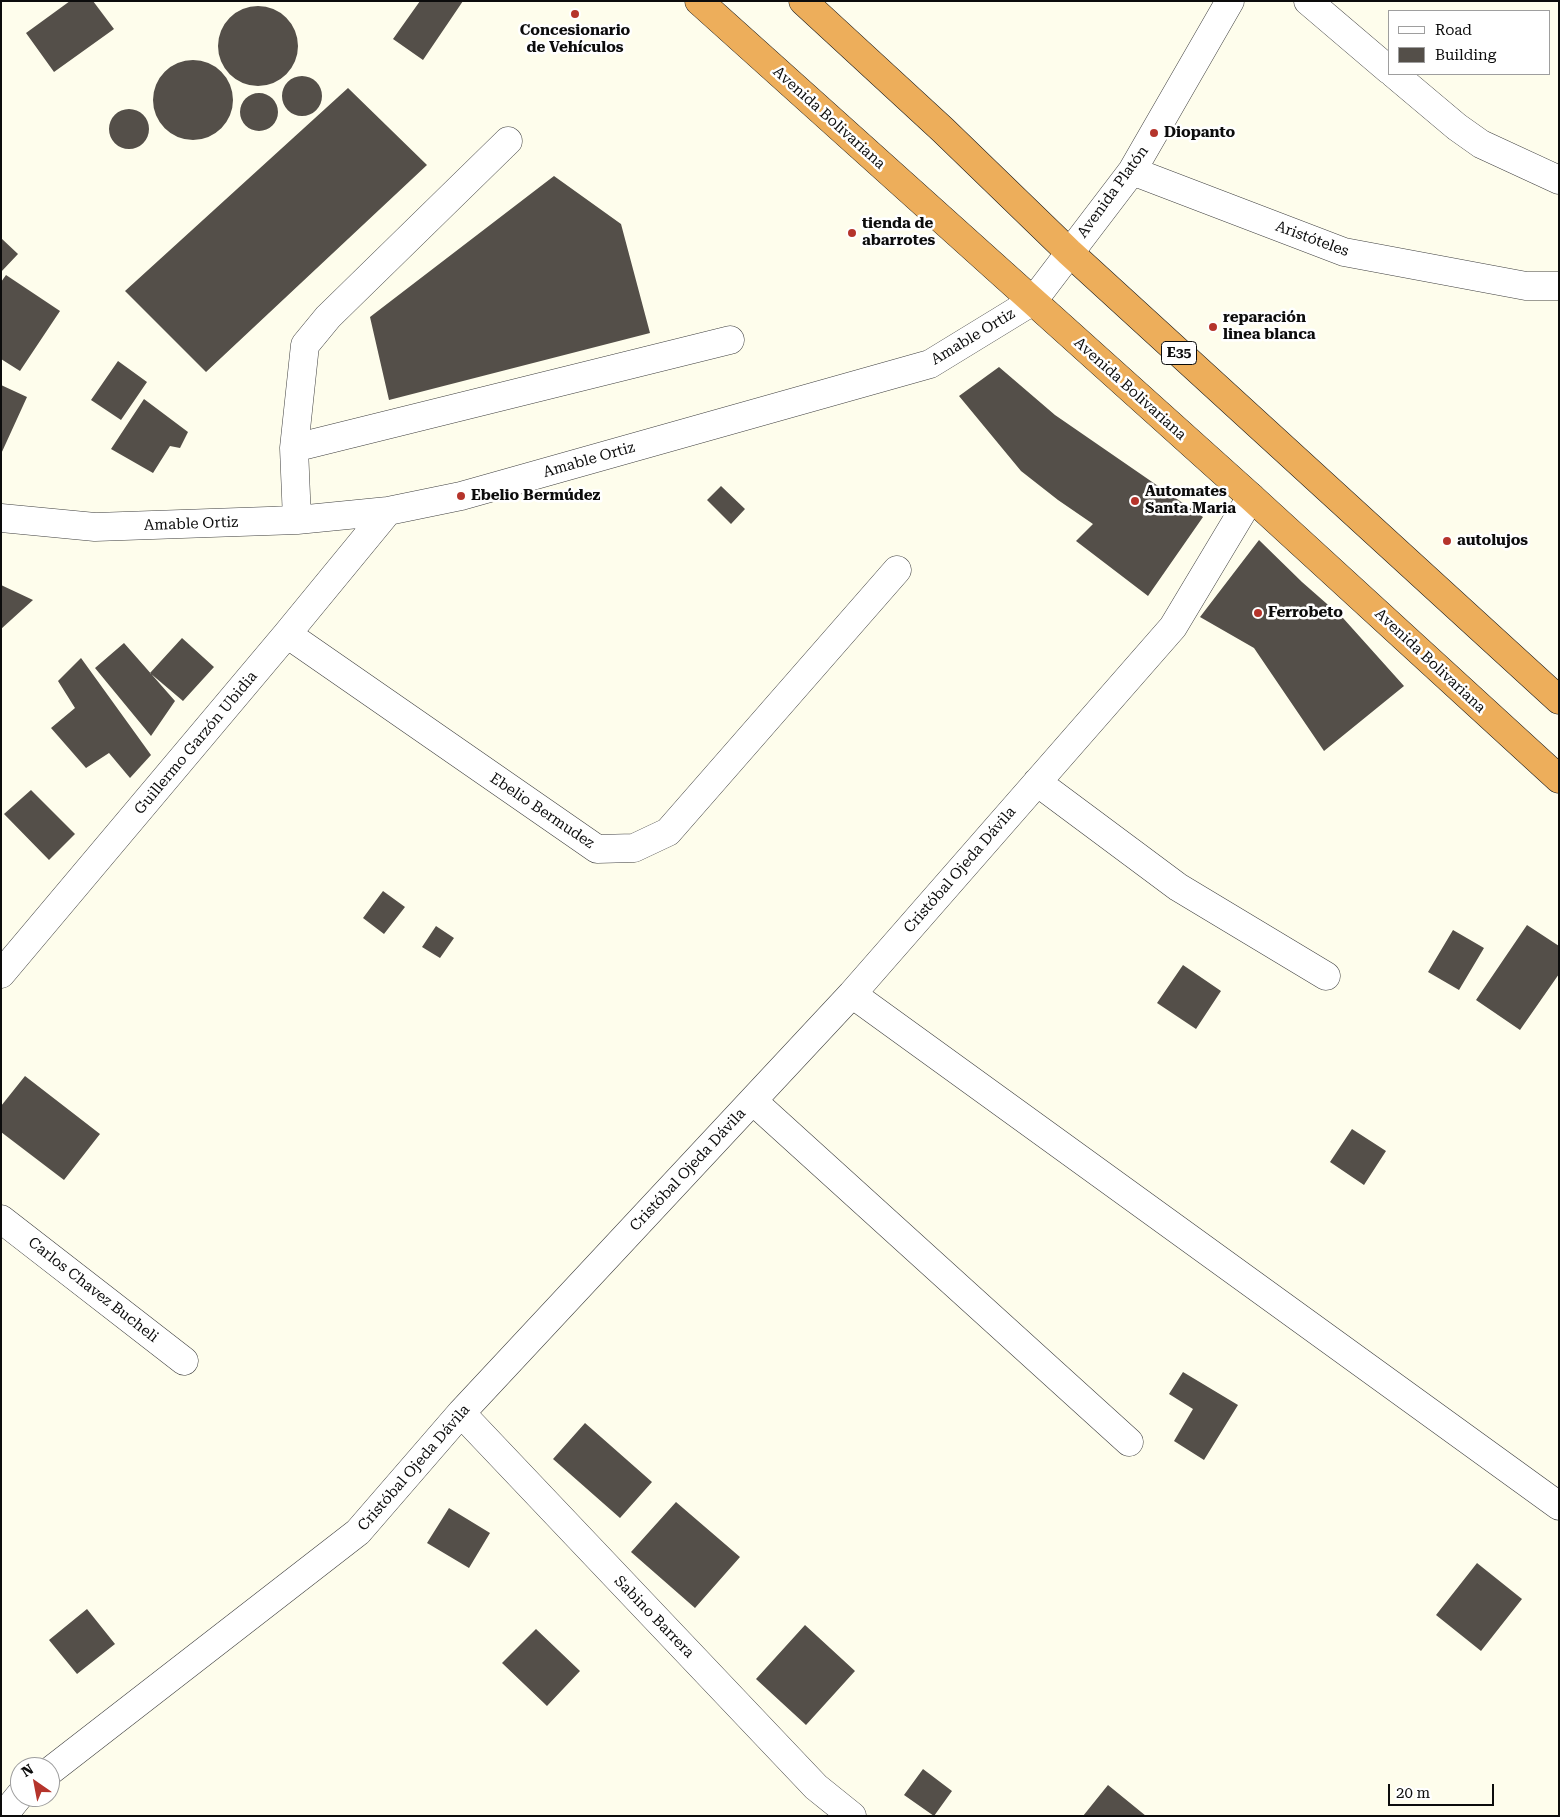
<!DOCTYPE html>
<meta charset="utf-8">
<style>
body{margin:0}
#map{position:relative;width:1560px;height:1817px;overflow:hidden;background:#fefdec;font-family:"Roboto Serif",serif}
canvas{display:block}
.frame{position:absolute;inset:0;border:2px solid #0c0c0c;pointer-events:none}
.legend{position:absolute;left:1388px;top:10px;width:162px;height:65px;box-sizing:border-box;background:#fff;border:1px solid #9e9e9e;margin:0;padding:6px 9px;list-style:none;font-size:15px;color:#0c0c0c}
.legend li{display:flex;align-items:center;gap:10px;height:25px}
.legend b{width:25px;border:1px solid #9e9e9e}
.north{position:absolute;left:10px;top:1757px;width:50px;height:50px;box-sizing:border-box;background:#fff;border:1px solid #9e9e9e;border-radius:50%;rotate:327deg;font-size:14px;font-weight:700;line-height:20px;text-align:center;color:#0c0c0c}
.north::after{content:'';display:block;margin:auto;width:18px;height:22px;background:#b5342b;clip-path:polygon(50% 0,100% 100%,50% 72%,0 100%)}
.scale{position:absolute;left:1388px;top:1784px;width:106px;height:22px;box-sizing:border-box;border:2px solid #0c0c0c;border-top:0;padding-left:6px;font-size:15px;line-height:18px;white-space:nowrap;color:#0c0c0c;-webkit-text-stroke:4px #fff;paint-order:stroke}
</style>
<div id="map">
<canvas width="1560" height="1817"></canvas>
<div class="frame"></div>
<ul class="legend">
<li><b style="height:6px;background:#fff"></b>Road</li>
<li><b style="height:14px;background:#544f49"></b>Building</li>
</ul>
<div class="north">N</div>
<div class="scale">20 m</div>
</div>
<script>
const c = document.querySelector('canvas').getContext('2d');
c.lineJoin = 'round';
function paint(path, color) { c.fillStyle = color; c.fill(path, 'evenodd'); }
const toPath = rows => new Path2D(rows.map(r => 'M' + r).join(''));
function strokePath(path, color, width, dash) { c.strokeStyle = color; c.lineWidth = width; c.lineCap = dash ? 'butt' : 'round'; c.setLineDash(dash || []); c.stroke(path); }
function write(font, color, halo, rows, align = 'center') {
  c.font = font + ' "Roboto Serif",serif'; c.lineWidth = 5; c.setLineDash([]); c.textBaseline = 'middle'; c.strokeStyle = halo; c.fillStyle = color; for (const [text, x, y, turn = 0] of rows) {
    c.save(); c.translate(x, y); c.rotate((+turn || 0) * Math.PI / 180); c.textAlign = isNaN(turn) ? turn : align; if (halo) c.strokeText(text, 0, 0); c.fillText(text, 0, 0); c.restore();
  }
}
paint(toPath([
 [70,1,93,1,114,29,54,72,26,33],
 [420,1,463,1,423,60,393,39],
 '218 46a40 40 0 1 1 80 0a40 40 0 1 1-80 0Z',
 '153 100a40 40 0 1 1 80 0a40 40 0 1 1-80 0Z',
 '282 96a20 20 0 1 1 40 0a20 20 0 1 1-40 0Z',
 [348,88,427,165,206,372,125,291],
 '240 112a19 19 0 1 1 38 0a19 19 0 1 1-38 0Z',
 '109 129a20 20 0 1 1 40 0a20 20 0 1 1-40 0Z',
 [554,176,621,224,650,333,389,400,370,317],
 [1,238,18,254,1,272],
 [6,275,60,311,20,371,1,359,1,282],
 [118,361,147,382,121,420,91,400],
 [999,367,1055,415,1203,517,1148,596,1076,541,1093,524,1058,500,1021,471,959,396],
 [1,385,27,397,1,454],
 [144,399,188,432,180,448,170,446,153,473,111,449],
 [721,486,745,509,731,524,707,500],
 [1259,540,1302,582,1343,618,1404,686,1324,751,1254,648,1200,617],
 [1,585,33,600,1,629],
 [182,638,214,667,183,701,150,673],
 [124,643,175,701,151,736,95,668],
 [81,658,151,755,130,778,109,753,86,768,51,728,75,708,58,681],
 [31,790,75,834,49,860,4,814],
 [383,891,405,907,384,934,363,918],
 [1527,925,1559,946,1559,974,1520,1030,1476,1000],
 [436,926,454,938,440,958,422,947],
 [1453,930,1484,948,1459,990,1428,972],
 [1183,965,1221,991,1196,1029,1157,1003],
 [25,1076,100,1134,64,1180,1,1132,1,1106],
 [1352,1129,1386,1151,1364,1185,1330,1162],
 [1183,1372,1238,1405,1204,1460,1174,1441,1193,1409,1169,1394],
 [585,1423,652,1482,620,1518,553,1459],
 [676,1502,740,1557,695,1608,631,1552],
 [449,1508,490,1533,469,1568,427,1543],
 [1477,1563,1522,1599,1481,1651,1436,1615],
 [87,1609,115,1644,77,1674,49,1640],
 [805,1625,855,1671,806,1725,756,1679],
 [536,1629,580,1671,547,1706,502,1663],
 [923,1769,952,1791,934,1816,904,1795],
 [1108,1785,1146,1816,1083,1816]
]), '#544f49');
const minor = toPath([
 [1308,1,1389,70],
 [1394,74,1457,127,1481,144,1559,180],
 [1132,171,1344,252,1526,286,1559,286],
 [294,448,730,340],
 [1,518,95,527,297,520,388,511,461,496,930,364,1033,301,1132,171,1230,1],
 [297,520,294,448,305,345,328,317,508,141],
 [287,634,597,849,634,848,668,832,897,570],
 [1037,782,1178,887,1326,976],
 [1,974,287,634,388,511],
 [852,994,1559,1506],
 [753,1101,1129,1442],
 [1,1219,184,1361],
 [461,1413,816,1787,852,1816],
 [50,1771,358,1532,461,1413,852,994,1173,627,1251,497],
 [3,1816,20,1795]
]);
const highway = toPath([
 [699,1,1251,497,1559,779],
 [803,1,943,130,1069,252,1559,700]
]);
strokePath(minor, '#3f3f3f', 29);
strokePath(highway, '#1d1d1d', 29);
strokePath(minor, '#fff', 28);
strokePath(highway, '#edae5b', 28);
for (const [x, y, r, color] of [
 [575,14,5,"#b5342b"],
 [1154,133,5,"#b5342b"],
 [852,233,5,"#b5342b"],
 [1213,327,5,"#b5342b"],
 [461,496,5,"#b5342b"],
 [1135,501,5,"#b5342b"],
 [1447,541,5,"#b5342b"],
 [1258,613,5,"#b5342b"]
]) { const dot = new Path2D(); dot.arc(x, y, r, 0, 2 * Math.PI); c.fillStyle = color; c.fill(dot); strokePath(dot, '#fff', 2); }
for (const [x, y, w] of [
 [1179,353,35]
]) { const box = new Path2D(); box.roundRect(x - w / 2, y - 11.5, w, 23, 4); c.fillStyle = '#fff'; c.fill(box); strokePath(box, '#0c0c0c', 1); }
write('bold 14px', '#0c0c0c', null, [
 ["E35",1179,353]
]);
write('bold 15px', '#0c0c0c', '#fff', [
 ["Concesionario",575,31,"center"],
 ["de Vehículos",575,48,"center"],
 ["Diopanto",1164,133],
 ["tienda de",862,224],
 ["abarrotes",862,241],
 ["reparación",1223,318],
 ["linea blanca",1223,335],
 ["Automates",1145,492],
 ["Santa Maria",1145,509],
 ["Ebelio Bermúdez",471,496],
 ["autolujos",1457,541],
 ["Ferrobeto",1268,613]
], 'left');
write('15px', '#0c0c0c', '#fff', [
 ["Avenida Bolivariana",829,118,42],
 ["Avenida Platón",1113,192,-54],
 ["Aristóteles",1312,239,20],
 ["Amable Ortiz",973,337,-31],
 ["Avenida Bolivariana",1130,389,42],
 ["Amable Ortiz",589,460,-16],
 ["Amable Ortiz",191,524,-2],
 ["Avenida Bolivariana",1430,661,43],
 ["Guillermo Garzón Ubidia",196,743,-50],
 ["Ebelio Bermudez",542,811,34],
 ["Cristóbal Ojeda Dávila",960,870,-49],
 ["Cristóbal Ojeda Dávila",688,1170,-47],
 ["Carlos Chavez Bucheli",93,1290,38],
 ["Cristóbal Ojeda Dávila",414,1468,-49],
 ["Sabino Barrera",654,1617,46]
]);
</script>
